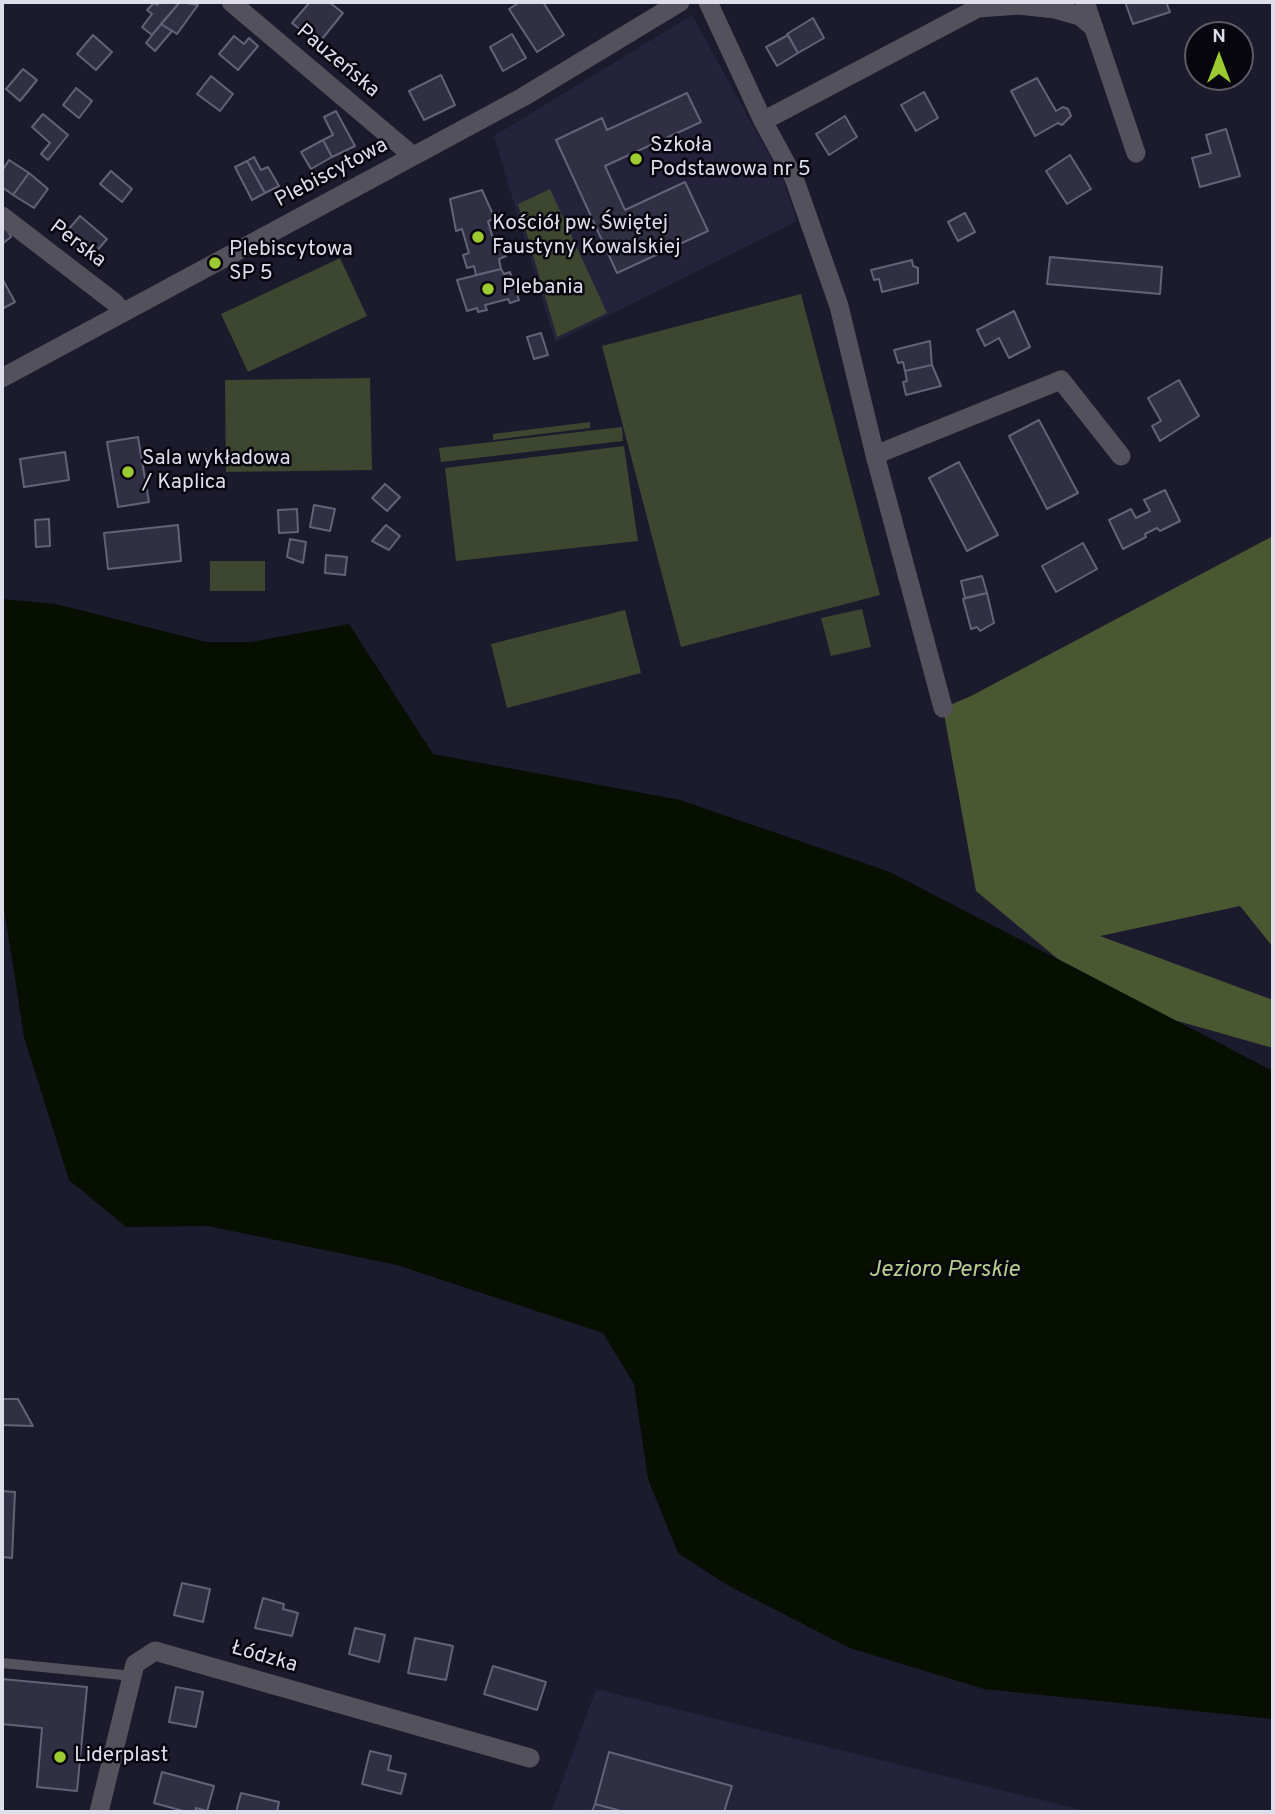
<!DOCTYPE html>
<meta charset="utf-8">
<style>
body{margin:0}
#map{position:relative;width:1275px;height:1814px;overflow:hidden;background:#1c1a2d;font-family:Overpass,sans-serif}
canvas{display:block}
.frame{position:absolute;inset:0;border:4px solid #dedeeb;pointer-events:none}
.north{position:absolute;left:1184px;top:21px;width:70px;height:70px;box-sizing:border-box;background:#07060e;border:2px solid #5d5c66;border-radius:50%;rotate:0deg;font-size:19px;font-weight:700;line-height:28px;text-align:center;color:#dedeeb}
.north::after{content:'';display:block;margin:auto;width:24px;height:32px;background:#9cca31;clip-path:polygon(50% 0,100% 100%,50% 72%,0 100%)}
</style>
<div id="map">
<canvas width="1275" height="1814"></canvas>
<div class="frame"></div>
<div class="north">N</div>
</div>
<script>
const c = document.querySelector('canvas').getContext('2d');
c.lineJoin = 'round';
function paint(path, color) { c.fillStyle = color; c.fill(path, 'evenodd'); }
const toPath = rows => new Path2D(rows.map(r => 'M' + r).join(''));
function strokePath(path, color, width, dash) { c.strokeStyle = color; c.lineWidth = width; c.lineCap = dash ? 'butt' : 'round'; c.setLineDash(dash || []); c.stroke(path); }
function write(font, color, halo, rows, align = 'center') {
  c.font = font + ' Overpass,sans-serif'; c.lineWidth = 5; c.setLineDash([]); c.textBaseline = 'middle'; c.strokeStyle = halo; c.fillStyle = color; for (const [text, x, y, turn = 0] of rows) {
    c.save(); c.translate(x, y); c.rotate((+turn || 0) * Math.PI / 180); c.textAlign = isNaN(turn) ? turn : align; if (halo) c.strokeText(text, 0, 0); c.fillText(text, 0, 0); c.restore();
  }
}
paint(toPath([
 [692,15,784,182,797,221,555,342,494,136],
 [596,1689,1089,1812,551,1812]
]), '#25223b');
paint(toPath([
 [550,189,607,313,557,337,518,204],
 [340,258,367,316,248,372,221,314],
 [801,294,880,595,681,647,602,346],
 [370,378,372,470,226,472,225,380],
 [590,422,590,428,493,440,493,434],
 [622,427,623,441,441,462,439,448],
 [624,446,638,541,456,561,445,468],
 [210,561,265,561,265,591,210,591],
 [862,609,871,647,831,656,821,618],
 [625,610,641,673,507,708,491,644]
]), '#3d462f');
paint(toPath([
 [1273,536,1273,947,1240,906,1100,936,1273,1000,1273,1048,1174,1020,1058,959,976,891,943,708,971,696]
]), '#4a5832');
paint(toPath([
 [2,599,56,604,206,642,251,642,349,624,433,754,680,800,890,872,1273,1071,1273,1719,984,1689,850,1648,729,1586,678,1553,648,1479,634,1384,603,1333,397,1265,208,1226,126,1227,69,1180,24,1037,2,895]
]), '#070f00');
const building = toPath([
 [180,2,152,35,142,27,152,14,147,10,154,3,157,5,160,2,180,2],
 [180,2,198,5,177,34,161,24,180,2],
 [310,2,329,2,343,13,318,44,292,23,310,2],
 [520,2,543,2,564,35,537,52,509,9,520,2],
 [1125,2,1166,2,1170,12,1133,24,1125,2],
 [813,18,824,38,798,53,787,34,813,18],
 [161,24,172,31,155,51,146,43,161,24],
 [512,34,526,58,503,71,490,47,512,34],
 [93,35,112,52,96,70,77,54,93,35],
 [788,35,798,53,777,66,766,47,788,35],
 [234,36,244,44,249,38,258,46,238,70,219,54,234,36],
 [23,69,37,80,20,101,6,89,23,69],
 [441,75,455,105,424,120,409,91,441,75],
 [211,76,233,94,220,111,197,94,211,76],
 [1037,78,1056,111,1063,107,1068,109,1071,116,1062,125,1058,123,1035,136,1011,91,1037,78],
 [76,88,92,101,79,118,63,105,76,88],
 [924,92,938,118,916,131,901,105,924,92],
 [687,93,701,122,605,166,625,210,685,182,708,231,617,273,556,140,602,118,607,130,687,93],
 [336,111,355,146,332,157,323,140,333,135,324,117,336,111],
 [43,114,68,135,48,160,41,154,50,143,32,127,43,114],
 [845,116,857,137,829,155,816,134,845,116],
 [1226,129,1240,176,1200,187,1192,158,1211,153,1206,135,1226,129],
 [323,140,332,157,311,169,301,152,323,140],
 [1070,155,1091,189,1067,204,1046,171,1070,155],
 [254,157,261,170,268,167,279,186,265,193,247,161,254,157],
 [9,160,29,173,13,195,2,187,2,171,9,160],
 [247,161,265,193,252,200,235,167,247,161],
 [111,171,132,189,122,202,100,184,111,171],
 [29,173,48,189,34,208,13,195,29,173],
 [482,190,495,219,488,221,495,246,501,243,506,256,499,259,501,269,476,275,474,266,467,268,463,255,469,253,462,229,456,231,450,199,482,190],
 [965,213,975,232,958,241,948,222,965,213],
 [80,216,107,239,89,260,62,237,80,216],
 [6,227,11,237,2,244,2,230,6,227],
 [1050,257,1162,267,1160,294,1047,284,1050,257],
 [912,260,913,266,918,268,918,283,882,292,879,279,874,280,871,270,912,260],
 [501,269,504,274,510,272,519,300,510,303,508,299,485,305,487,310,478,312,477,308,467,311,457,280,501,269],
 [3,280,15,302,2,309,2,281,3,280],
 [1014,311,1030,347,1009,358,999,338,985,346,977,330,1014,311],
 [541,333,548,355,534,359,527,337,541,333],
 [930,341,932,365,905,371,903,362,898,363,894,350,930,341],
 [932,365,941,386,906,395,903,382,907,381,905,371,932,365],
 [1179,380,1199,416,1160,441,1152,426,1161,421,1148,398,1179,380],
 [1039,420,1078,493,1047,509,1009,436,1039,420],
 [138,437,149,502,118,507,107,442,138,437],
 [65,452,69,480,24,487,20,459,65,452],
 [959,462,998,535,967,551,929,478,959,462],
 [385,484,400,497,387,511,372,498,385,484],
 [1165,490,1180,521,1160,531,1157,528,1145,534,1146,537,1123,549,1109,520,1131,509,1136,518,1150,511,1144,500,1165,490],
 [314,505,335,509,330,531,310,527,314,505],
 [297,509,298,532,279,533,278,510,297,509],
 [49,519,50,546,36,547,35,520,49,519],
 [178,525,181,561,108,569,104,533,178,525],
 [386,525,400,536,389,550,372,541,386,525],
 [290,539,306,542,303,563,287,557,290,539],
 [1083,543,1097,569,1056,592,1042,566,1083,543],
 [326,555,347,557,345,575,325,573,326,555],
 [982,576,987,593,965,598,961,581,982,576],
 [987,593,994,623,980,631,977,627,971,629,963,599,987,593],
 [2,1399,18,1399,33,1426,2,1425,2,1399],
 [2,1491,15,1492,12,1558,2,1557,2,1491],
 [182,1583,210,1589,203,1622,174,1615,182,1583],
 [263,1598,284,1604,283,1609,298,1613,292,1636,255,1628,263,1598],
 [355,1628,385,1635,379,1662,349,1654,355,1628],
 [415,1638,453,1646,446,1680,408,1673,415,1638],
 [493,1666,546,1682,537,1710,484,1694,493,1666],
 [2,1679,87,1687,77,1791,37,1787,42,1728,2,1724,2,1679],
 [176,1687,203,1692,196,1727,169,1722,176,1687],
 [370,1751,391,1756,388,1770,406,1774,401,1794,362,1784,370,1751],
 [609,1752,732,1786,724,1812,625,1812,595,1804,609,1752],
 [162,1772,214,1786,207,1811,196,1808,195,1812,187,1812,154,1803,162,1772],
 [241,1793,279,1802,277,1812,236,1812,241,1793],
 [595,1804,625,1812,592,1812,595,1804]
]);
paint(building, '#312f43');
strokePath(building, '#646279', 2);
strokePath(toPath([
 [2,1663,133,1676]
]), '#53525c', 10);
strokePath(toPath([
 [231,2,413,156],
 [708,2,763,121,794,178,839,306,875,455,943,708],
 [1085,2,1136,153],
 [978,8,1019,5,1055,9,1080,16,1094,28],
 [763,121,989,2],
 [2,216,114,302,123,312],
 [2,378,523,97,680,2],
 [875,455,1061,380,1121,456],
 [99,1812,135,1664,155,1651,530,1758]
]), '#53525c', 19);
for (const [x, y, r, color] of [
 [636,159,7,"#9cca31"],
 [478,237,7,"#9cca31"],
 [215,263,7,"#9cca31"],
 [488,289,7,"#9cca31"],
 [128,472,7,"#9cca31"],
 [60,1757,7,"#9cca31"]
]) { const dot = new Path2D(); dot.arc(x, y, r, 0, 2 * Math.PI); c.fillStyle = color; c.fill(dot); strokePath(dot, '#07060e', 2.5); }
write('21px', '#dedeeb', '#07060e', [
 ["Pauzeńska",337,62,40],
 ["Plebiscytowa",332,174,-28],
 ["Perska",77,245,37],
 ["Łódzka",264,1658,16]
]);
write('21px', '#dedeeb', '#07060e', [
 ["Szkoła",650,147],
 ["Podstawowa nr 5",650,171],
 ["Kościół pw. Świętej",492,225],
 ["Faustyny Kowalskiej",492,249],
 ["Plebiscytowa",229,251],
 ["SP 5",229,275],
 ["Plebania",502,289],
 ["Sala wykładowa",142,460],
 ["/ Kaplica",142,484],
 ["Liderplast",74,1757]
], 'left');
write('italic 23px', '#b7d08e', '#07060e', [
 ["Jezioro Perskie",944,1271]
]);
</script>
